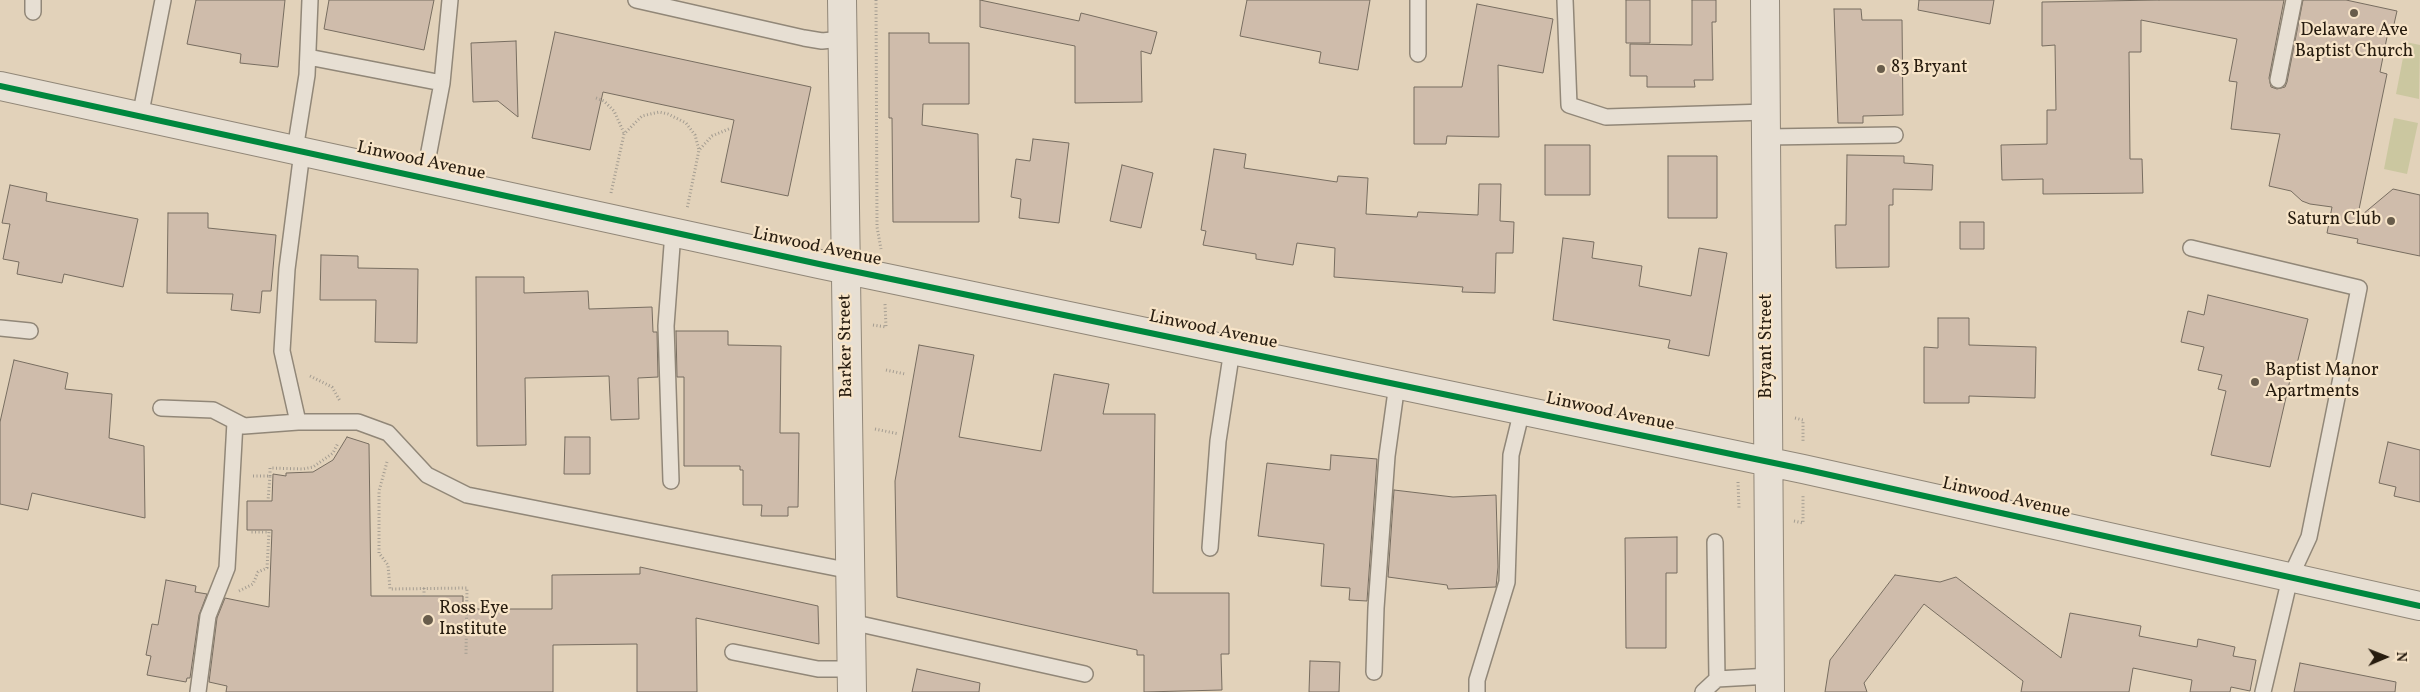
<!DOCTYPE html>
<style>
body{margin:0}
#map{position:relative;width:2420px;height:692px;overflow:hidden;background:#e2d2ba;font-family:Vollkorn,serif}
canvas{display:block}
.north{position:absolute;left:2360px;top:632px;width:50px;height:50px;-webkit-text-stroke:4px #f7e4c8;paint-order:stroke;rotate:89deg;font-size:14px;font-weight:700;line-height:20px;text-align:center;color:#271c0f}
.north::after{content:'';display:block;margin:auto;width:18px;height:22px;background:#271c0f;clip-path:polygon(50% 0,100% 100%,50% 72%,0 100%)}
</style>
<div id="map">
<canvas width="2420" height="692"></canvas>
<div class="north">N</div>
</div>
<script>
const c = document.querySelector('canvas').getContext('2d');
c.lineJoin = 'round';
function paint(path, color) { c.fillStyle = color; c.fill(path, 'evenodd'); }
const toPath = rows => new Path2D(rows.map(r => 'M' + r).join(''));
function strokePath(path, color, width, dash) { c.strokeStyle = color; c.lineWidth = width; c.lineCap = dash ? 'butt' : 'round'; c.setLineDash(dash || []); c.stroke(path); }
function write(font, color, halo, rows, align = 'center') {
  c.font = font + ' Vollkorn,serif'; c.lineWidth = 4.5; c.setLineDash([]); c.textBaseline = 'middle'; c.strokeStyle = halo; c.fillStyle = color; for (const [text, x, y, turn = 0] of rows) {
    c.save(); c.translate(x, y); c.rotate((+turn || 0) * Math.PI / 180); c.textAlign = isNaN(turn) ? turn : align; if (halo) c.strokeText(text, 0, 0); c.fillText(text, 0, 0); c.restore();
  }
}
paint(toPath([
 [2406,42,2420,45,2419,99,2396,94],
 [2394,118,2418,123,2407,174,2384,169]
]), '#cbc7a0');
const building = toPath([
 [196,0,285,0,278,67,240,63,241,54,187,44,196,0],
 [329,0,434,0,424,50,324,29,329,0],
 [980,0,1079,21,1081,13,1157,32,1151,54,1141,51,1142,102,1075,103,1075,46,980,27,980,0],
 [1247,0,1370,0,1358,70,1319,63,1321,52,1240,36,1247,0],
 [1626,0,1650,0,1650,43,1626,43,1626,0],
 [1692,0,1716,0,1716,22,1712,22,1713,80,1694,80,1695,87,1647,87,1647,76,1630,76,1630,44,1692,45,1692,0],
 [1919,0,1994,0,1990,24,1918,10,1919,0],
 [2159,0,2284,0,2269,78,2271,87,2277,89,2285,87,2287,82,2303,0,2346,0,2397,11,2392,33,2388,32,2380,72,2387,74,2357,219,2393,189,2420,195,2420,256,2357,243,2358,239,2327,233,2332,207,2310,204,2302,201,2291,191,2269,186,2280,134,2231,129,2237,82,2229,81,2237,39,2141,20,2141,52,2129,52,2130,159,2142,159,2143,193,2043,194,2043,179,2002,180,2001,145,2047,144,2047,110,2056,110,2055,45,2042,46,2042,2,2159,0],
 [1477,4,1553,19,1543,73,1498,65,1499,137,1447,136,1446,144,1414,144,1414,87,1462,87,1477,4],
 [1834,9,1861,9,1862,20,1902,20,1903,115,1863,116,1863,123,1838,123,1834,9],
 [555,32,811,87,788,196,721,182,734,120,603,92,590,150,532,138,555,32],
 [889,33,929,33,929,43,969,43,969,104,923,104,922,125,978,134,979,222,893,222,892,118,889,118,889,33],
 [516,41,518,117,498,101,473,102,471,43,516,41],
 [1033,139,1069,143,1059,223,1019,218,1021,199,1011,197,1016,159,1030,161,1033,139],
 [1545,145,1590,145,1590,195,1545,195,1545,145],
 [1214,149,1246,154,1244,168,1337,182,1338,176,1368,178,1366,214,1417,217,1418,212,1478,215,1479,184,1501,184,1500,221,1514,222,1513,253,1496,253,1495,293,1462,292,1463,287,1334,277,1335,248,1297,243,1293,265,1256,259,1256,254,1203,245,1206,231,1201,230,1214,149],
 [1847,155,1904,156,1904,163,1933,165,1932,190,1893,189,1893,205,1889,205,1889,267,1836,268,1835,225,1846,225,1847,155],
 [1668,156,1717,156,1717,218,1668,218,1668,156],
 [1122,165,1153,173,1141,228,1110,221,1122,165],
 [10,185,47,193,46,201,138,219,123,287,64,274,62,283,17,274,19,262,3,259,10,224,2,223,10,185],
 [168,213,208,213,208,228,276,235,271,291,262,291,260,313,231,310,233,294,167,293,168,213],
 [1960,222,1984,222,1984,249,1960,249,1960,222],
 [1563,238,1594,242,1592,258,1642,266,1639,286,1691,296,1699,248,1727,253,1709,356,1668,348,1670,340,1553,320,1563,238],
 [321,255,358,256,358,268,418,269,417,343,375,342,376,300,320,300,321,255],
 [476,277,524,277,524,293,588,291,589,309,652,307,653,332,657,332,658,377,638,378,639,419,611,420,609,376,525,378,526,445,477,446,476,277],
 [2208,295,2308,319,2296,368,2293,367,2270,467,2211,455,2226,391,2218,389,2222,375,2198,370,2204,347,2181,342,2188,311,2204,315,2208,295],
 [1938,318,1969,318,1969,345,2036,347,2035,398,1969,396,1969,403,1924,403,1924,347,1938,348,1938,318],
 [676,331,728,331,728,345,781,346,780,433,799,433,798,507,788,507,788,516,761,516,762,505,743,505,743,470,740,470,740,466,684,466,684,377,677,377,676,331],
 [919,345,974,355,959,437,1041,451,1054,374,1109,384,1103,414,1155,414,1153,593,1229,593,1229,654,1221,654,1222,690,1144,692,1144,655,1137,655,1137,650,897,597,895,481,919,345],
 [14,360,68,373,65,389,112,394,109,438,144,446,145,518,32,493,28,510,0,504,0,422,14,360],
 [347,437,369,444,371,596,463,596,463,609,552,609,552,575,640,574,640,567,818,606,819,644,696,618,697,692,637,692,637,644,553,645,553,692,226,692,227,686,209,682,217,618,225,598,269,607,272,530,247,530,247,501,272,501,273,474,286,476,286,473,313,472,333,460,347,437],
 [565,437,590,437,590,474,564,474,565,437],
 [2388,442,2420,450,2420,502,2394,496,2396,487,2379,483,2388,442],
 [1331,455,1377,459,1367,601,1349,600,1350,588,1321,586,1324,544,1258,536,1267,463,1330,470,1331,455],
 [1394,490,1453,497,1496,495,1498,567,1496,587,1448,589,1447,585,1388,577,1394,490],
 [1677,537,1677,573,1666,573,1666,648,1626,648,1625,538,1677,537],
 [1895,575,1940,582,1956,577,2061,658,2070,613,2141,626,2139,636,2197,647,2198,639,2235,647,2233,656,2256,660,2250,691,2231,687,2230,692,2190,692,2192,680,2133,668,2129,692,2021,692,2023,681,1924,604,1864,683,1867,692,1825,692,1830,660,1895,575],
 [166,580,196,586,195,592,207,594,199,615,190,678,187,678,186,682,147,675,151,656,146,655,152,624,158,625,166,580],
 [1310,661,1340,662,1339,692,1309,692,1310,661],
 [2300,663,2396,682,2395,692,2294,692,2300,663],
 [917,669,980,683,979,692,912,692,917,669]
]);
paint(building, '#cfbcab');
strokePath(building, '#776d60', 1);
const service = toPath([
 [636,0,804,38,822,41,842,39],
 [1565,0,1569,105,1606,117,1766,112],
 [33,12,33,0],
 [1418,54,1418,0],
 [308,57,442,83,424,178],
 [2278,80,2294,0],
 [442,83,450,0],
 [140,117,163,0],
 [1767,137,1895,135],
 [295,150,307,75,310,0],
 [2191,248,2359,288,2309,537,2290,578,2263,692],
 [0,328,30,331],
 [161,408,213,410,244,426,298,422,282,351,287,269,302,152],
 [298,422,358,422,388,433,427,475,467,495,851,571],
 [671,481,666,326,673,232],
 [1715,542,1717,679],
 [1210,548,1218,441,1232,350],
 [851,622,1085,674],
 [733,652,818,669,852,669],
 [1374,672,1376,608,1387,456,1397,384],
 [198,692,208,616,227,568,235,422],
 [1477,692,1477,680,1507,582,1511,455,1522,410],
 [1703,692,1717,679,1770,676]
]);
const minor = toPath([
 [842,0,852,692],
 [1765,0,1770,692],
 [0,86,819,264,1803,469,2420,606]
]);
strokePath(service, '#918778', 18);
strokePath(minor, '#918778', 30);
strokePath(toPath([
 [876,0,877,227,881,249],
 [596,98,604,101,614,111,624,133],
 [700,149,712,136,731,128],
 [611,193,624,134,642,116,659,112,668,114,686,123,695,135,699,150,687,209],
 [873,325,886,327,885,304],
 [886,370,905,374],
 [310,376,332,387,340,401],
 [1795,418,1803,420,1803,442],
 [875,429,899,434],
 [387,462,379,491,379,553,388,565,390,589,467,588,466,654],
 [253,476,270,476,268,501],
 [270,476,270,468,303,469,313,467,333,453,338,443],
 [1738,482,1739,508],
 [1794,521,1803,523,1803,496],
 [239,591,253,584,258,572,267,568,269,532,250,532],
 [424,596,424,588]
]), '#a39c91', 3, [1, 2.5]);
strokePath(service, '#e7dfd3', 15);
strokePath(minor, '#e7dfd3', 28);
strokePath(toPath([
 [0,86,819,264,1803,469,2420,606]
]), '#00873e', 6);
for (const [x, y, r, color] of [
 [2354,13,5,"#685c4b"],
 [1881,69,5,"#685c4b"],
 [2391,221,5,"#685c4b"],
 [2255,382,5,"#685c4b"],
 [428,620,6,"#685c4b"]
]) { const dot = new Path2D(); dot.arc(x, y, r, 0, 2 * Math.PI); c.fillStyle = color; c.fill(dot); strokePath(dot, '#f7e4c8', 2); }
write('18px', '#271c0f', '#f7e4c8', [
 ["Delaware Ave",2354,32,"center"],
 ["Baptist Church",2354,53,"center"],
 ["83 Bryant",1891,69],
 ["Saturn Club",2381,221,"right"],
 ["Baptist Manor",2265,372],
 ["Apartments",2265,393],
 ["Ross Eye",439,610],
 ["Institute",439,631]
], 'left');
write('18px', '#271c0f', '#f7e4c8', [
 ["Linwood Avenue",421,162,12],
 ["Linwood Avenue",817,248,12],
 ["Linwood Avenue",1213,331,12],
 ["Barker Street",847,346,-91],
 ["Bryant Street",1768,346,-90],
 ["Linwood Avenue",1610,413,12],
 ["Linwood Avenue",2006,499,13]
]);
</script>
